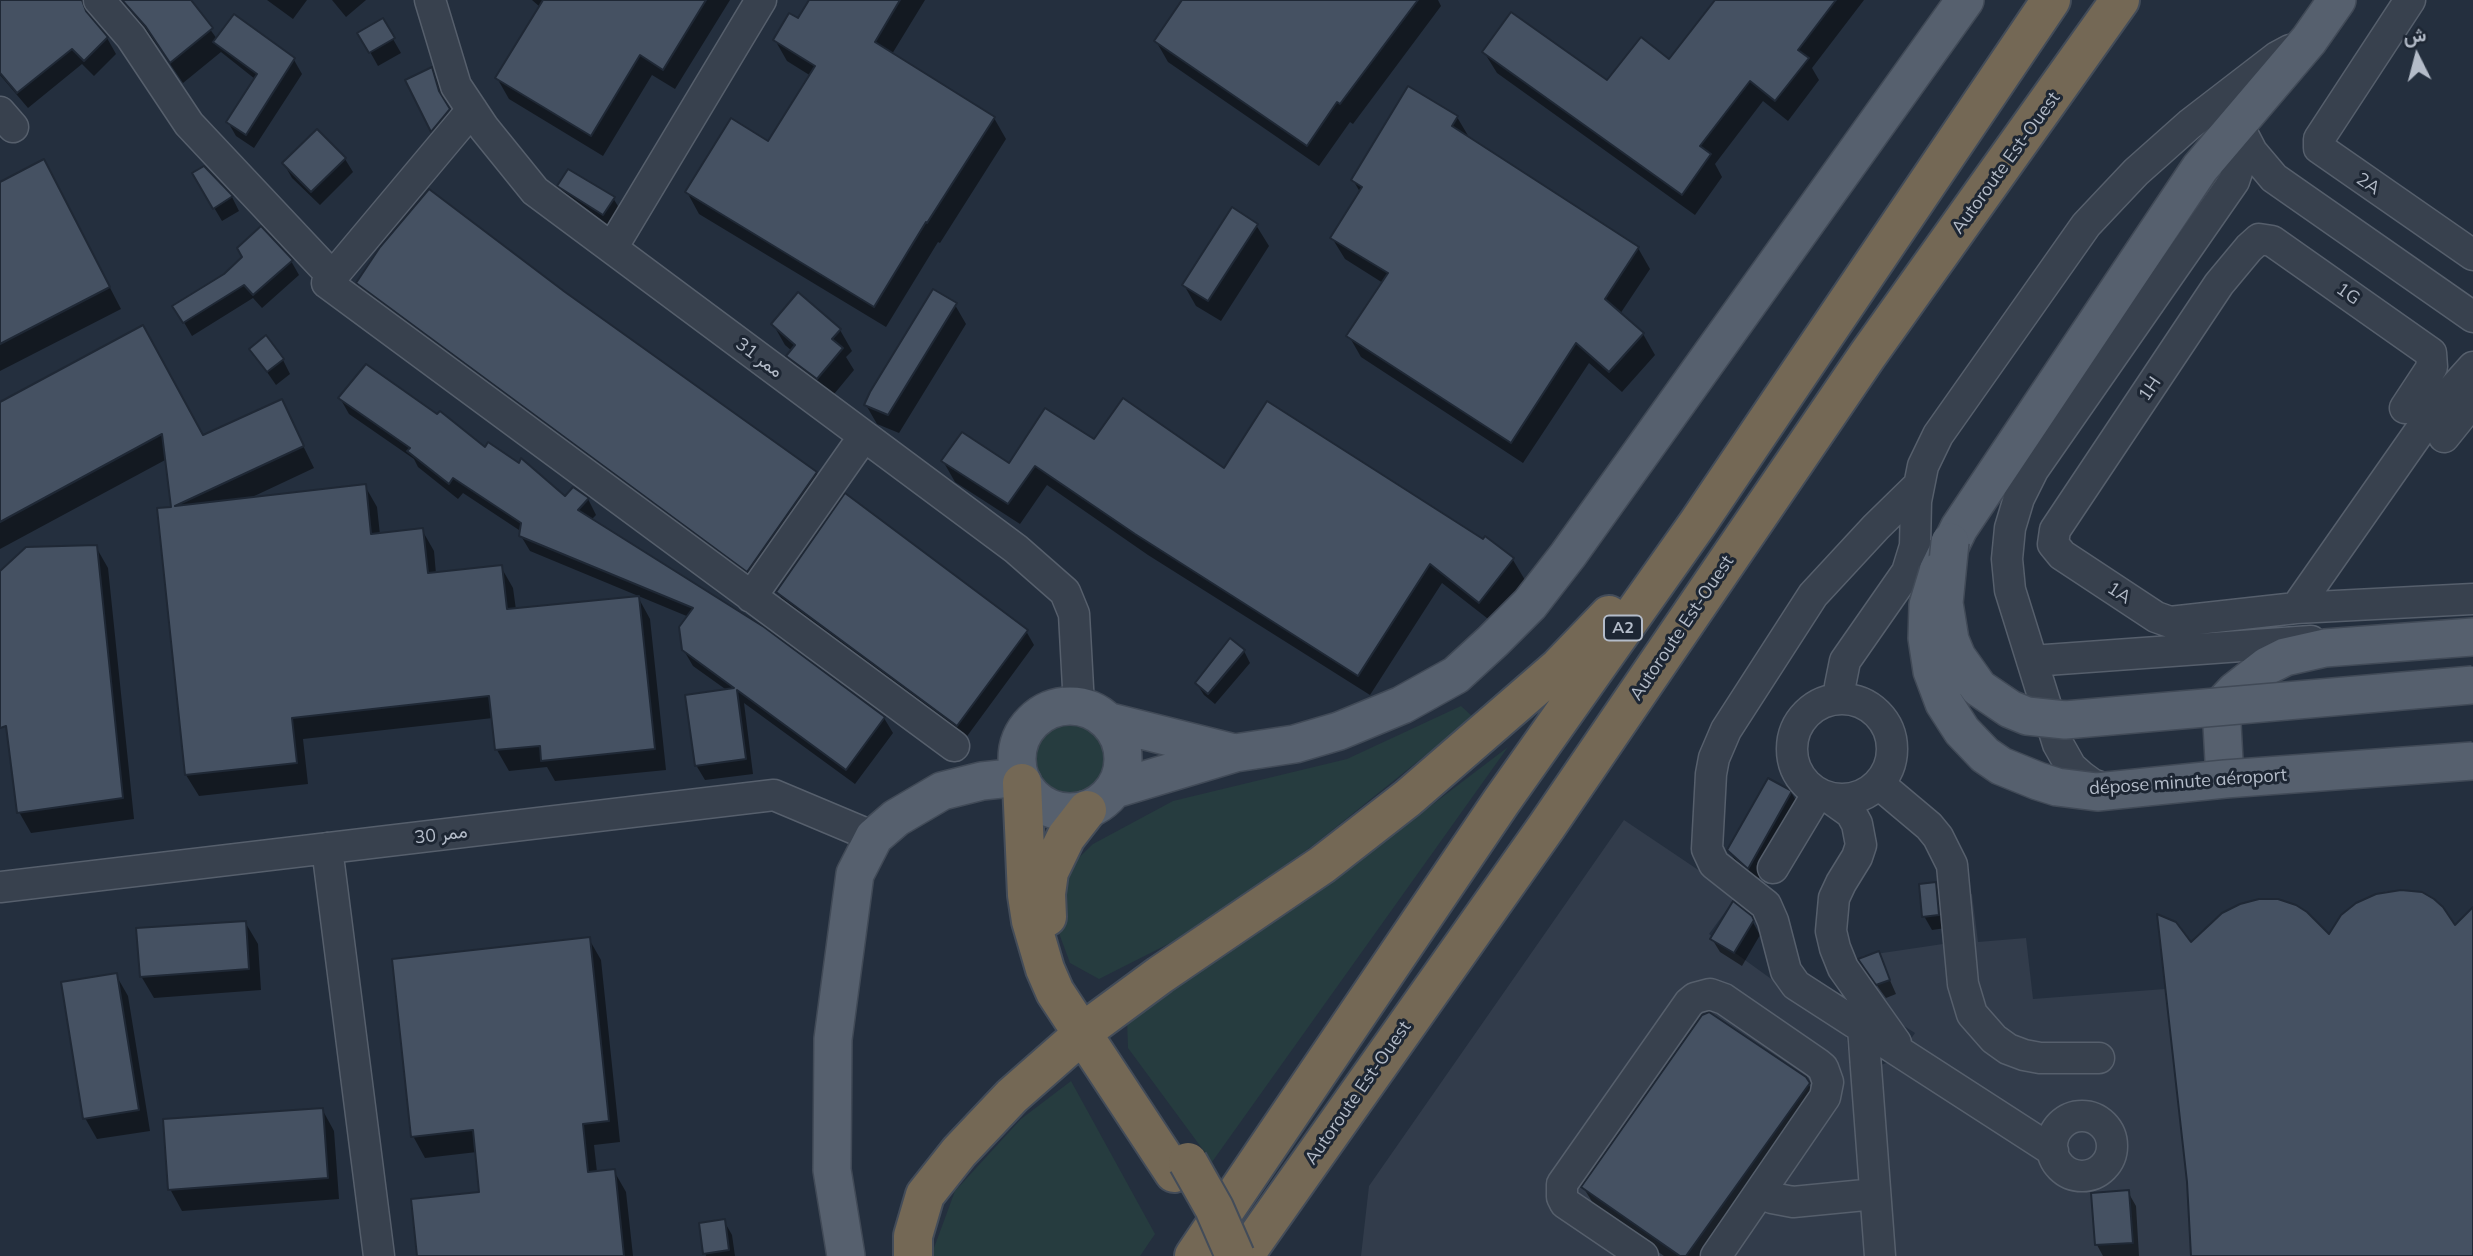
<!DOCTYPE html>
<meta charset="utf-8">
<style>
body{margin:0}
#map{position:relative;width:2473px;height:1256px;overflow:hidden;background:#242f3e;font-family:Mulish,Vazirmatn,sans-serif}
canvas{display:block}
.north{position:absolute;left:2382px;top:21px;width:70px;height:70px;-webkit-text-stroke:5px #1d2633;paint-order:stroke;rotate:354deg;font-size:19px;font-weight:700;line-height:28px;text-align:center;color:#b4bcc9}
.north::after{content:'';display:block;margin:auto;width:24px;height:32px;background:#b4bcc9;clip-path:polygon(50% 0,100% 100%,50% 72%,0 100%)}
</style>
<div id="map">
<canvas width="2473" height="1256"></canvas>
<div class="north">ش</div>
</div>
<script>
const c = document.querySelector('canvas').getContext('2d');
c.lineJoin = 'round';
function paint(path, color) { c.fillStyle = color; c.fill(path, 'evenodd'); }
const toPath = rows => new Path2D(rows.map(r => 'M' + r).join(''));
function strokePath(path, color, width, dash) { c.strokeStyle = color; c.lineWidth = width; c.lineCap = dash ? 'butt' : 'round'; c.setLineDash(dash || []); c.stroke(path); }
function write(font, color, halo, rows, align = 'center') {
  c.font = font + ' Mulish,Vazirmatn,sans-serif'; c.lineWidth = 6; c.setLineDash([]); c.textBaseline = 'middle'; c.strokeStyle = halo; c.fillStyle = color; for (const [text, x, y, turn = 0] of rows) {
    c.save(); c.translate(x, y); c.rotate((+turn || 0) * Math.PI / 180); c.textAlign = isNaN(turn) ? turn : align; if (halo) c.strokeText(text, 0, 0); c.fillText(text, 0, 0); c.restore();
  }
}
paint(toPath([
 [1624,820,1737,896,1709,934,1846,1033,1850,1066,1880,1065,1896,1060,1915,1033,1882,1012,1862,956,1943,944,1940,916,1947,914,1946,896,1972,894,1978,942,2026,938,2033,999,2165,989,2157,914,2176,922,2190,944,2278,899,2296,905,2307,912,2329,934,2341,915,2356,903,2387,891,2422,892,2443,907,2455,924,2460,924,2473,907,2473,1256,1361,1256,1369,1186]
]), '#323c4b');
paint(toPath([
 [1461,706,1473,717,1315,844,1188,934,1099,979,1070,963,1056,925,1063,873,1093,844,1173,801,1347,759],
 '1036 758a35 35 0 1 1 70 0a35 35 0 1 1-70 0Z',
 [1508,747,1212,1162,1128,1048,1127,1019,1349,868],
 [1071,1081,1155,1234,1140,1256,931,1256,955,1191,1021,1119]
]), '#263c3f');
paint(toPath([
 [0,0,84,0,91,13,91,20,107,38,116,54,94,76,82,64,28,108,0,75],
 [124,0,189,0,217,39,294,60,302,74,254,148,236,136,228,122,255,79,221,52,183,83,160,49,135,19],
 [267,0,307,0,293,19],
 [332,0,366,0,346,17],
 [532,0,730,0,675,89,652,75,603,156,509,99,497,78,540,7],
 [864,0,925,0,892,54,994,118,1006,139,940,243,938,242,886,327,699,214,687,192,768,143,811,76,787,61,775,40,799,21],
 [1185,0,1438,0,1441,6,1353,124,1350,122,1319,166,1168,62,1156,41],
 [1717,0,1864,0,1812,68,1819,80,1788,121,1763,101,1715,164,1722,177,1695,215,1497,73,1484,52,1608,83,1669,61],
 [382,20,401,53,378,66,360,34],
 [431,69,439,83,446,105,457,124,440,144,407,81],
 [1457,117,1470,139,1638,248,1650,269,1620,314,1643,334,1655,355,1622,392,1589,363,1523,463,1361,357,1349,336,1383,283,1345,259,1332,238,1360,192,1353,180],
 [345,159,353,172,320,205,292,178,284,164],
 [204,168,232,197,239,211,222,221,194,174],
 [55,182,121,309,0,371,0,184],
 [559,186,613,198,626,219,615,235,572,207],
 [1256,225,1269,246,1221,321,1196,306,1184,285],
 [291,261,299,275,262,308,253,298,192,336,175,307],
 [358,283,564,293,816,473,824,487,756,584,366,297],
 [955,305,966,324,899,433,877,424,866,405],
 [773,324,840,330,852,351,846,357,854,370,830,399,800,377,788,356,792,351,785,345],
 [251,349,283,360,290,374,276,385],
 [340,398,485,449,565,498,588,499,596,515,591,520,884,718,893,733,855,784,744,703,753,774,705,780,696,765,728,691,693,666,683,649,689,617,530,551,521,536,522,532,463,493,458,499,418,467,414,459,349,414],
 [281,401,314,468,248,499,365,486,377,507,380,535,422,530,434,551,436,574,501,567,513,588,516,610,638,597,650,619,666,770,555,781,547,767,509,771,497,750,493,718,303,739,308,784,199,796,186,775,172,509,167,459,0,549,0,404,203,437],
 [1095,442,1225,470,1484,541,1486,539,1513,560,1525,580,1492,622,1442,583,1370,695,1148,555,1047,485,1020,524,955,482,943,461,1010,466],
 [96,547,108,568,134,819,31,833,19,812,4,698,0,698,0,573],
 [778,593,1026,631,1034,645,965,739,786,606],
 [1244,651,1250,663,1215,704,1204,695,1197,684],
 [1791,792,1799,806,1757,881,1737,864,1729,850],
 [1935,884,1943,898,1946,928,1932,930,1924,916],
 [1750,917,1760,935,1742,966,1720,952,1712,939],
 [245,922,258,944,261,990,154,998,141,976],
 [589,939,601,960,620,1142,594,1145,597,1172,614,1171,626,1192,633,1256,419,1256,481,1193,477,1152,425,1158,413,1136],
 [1878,953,1896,994,1886,998,1868,973],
 [116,975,128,996,150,1131,97,1139,85,1118],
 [1805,1078,1821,1105,1713,1256,1664,1256,1596,1208,1583,1187],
 [322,1109,334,1131,339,1199,182,1211,170,1189],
 [2128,1192,2136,1206,2139,1256,2103,1256,2097,1245],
 [724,1221,732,1235,735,1256,706,1256,701,1225]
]), '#0007');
const building = toPath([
 [0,0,82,0,86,11,108,37,84,61,72,49,17,93,0,73,0,0],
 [122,0,191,0,213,28,170,63,146,27,122,0],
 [543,0,706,0,663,70,640,55,591,136,495,78,543,0],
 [809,0,900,0,875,42,995,117,927,223,926,222,874,307,685,192,731,118,768,141,815,66,773,40,789,13,798,18,809,0],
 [1182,0,1418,0,1340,104,1337,102,1307,146,1154,41,1182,0],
 [1715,0,1836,0,1798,50,1809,58,1775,101,1750,81,1700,146,1711,154,1682,195,1482,52,1511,12,1607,80,1641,37,1669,59,1715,0],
 [234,14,295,58,246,135,226,122,257,74,213,42,234,14],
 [383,18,395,38,369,53,357,33,383,18],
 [432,67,439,91,450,109,431,132,405,80,432,67],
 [1408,86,1458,116,1452,126,1639,247,1605,299,1644,333,1609,372,1576,343,1511,443,1346,336,1388,273,1330,238,1362,187,1351,180,1408,86],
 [317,129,346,158,311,192,282,163,317,129],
 [44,159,110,287,0,344,0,182,44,159],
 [204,166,233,196,213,209,192,173,204,166],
 [568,169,615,197,603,215,557,186,568,169],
 [429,189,565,292,817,472,747,572,356,283,380,247,429,189],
 [1232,207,1258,224,1208,301,1182,285,1232,207],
 [261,226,293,260,253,295,244,285,183,323,172,306,224,274,242,257,237,248,261,226],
 [933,289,957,303,888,415,864,405,870,392,933,289],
 [798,292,841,329,832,339,843,348,817,379,786,356,795,345,771,324,798,292],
 [143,325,203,435,282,399,304,446,175,506,366,484,371,534,423,528,428,573,502,565,507,609,639,596,655,749,541,761,540,746,495,750,489,696,292,718,297,763,185,775,157,508,171,507,162,434,0,522,0,402,143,325],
 [266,335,284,359,267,372,249,349,266,335],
 [366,364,437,414,440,411,485,447,488,442,519,463,521,458,565,496,573,487,589,498,578,510,764,627,885,717,846,770,737,690,746,759,695,766,685,695,734,688,682,650,679,627,693,608,519,536,521,523,453,478,449,484,407,451,410,448,338,398,366,364],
 [1123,398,1224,468,1267,401,1483,539,1485,536,1514,558,1479,603,1430,564,1358,676,1135,534,1035,466,1008,504,941,461,962,432,1009,463,1045,408,1094,439,1123,398],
 [845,493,1028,630,957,726,776,592,845,493],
 [97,545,123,798,17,813,6,726,0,728,0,571,26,547,97,545],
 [1230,638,1245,650,1208,694,1195,683,1230,638],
 [1768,778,1792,791,1748,869,1727,850,1768,778],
 [1936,882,1939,915,1922,917,1919,884,1936,882],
 [2401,890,2422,892,2434,899,2443,907,2455,925,2473,907,2473,1256,2191,1256,2187,1182,2157,914,2176,922,2191,942,2222,913,2240,904,2259,899,2278,899,2296,905,2307,912,2329,934,2341,915,2356,903,2376,894,2401,890],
 [1733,901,1752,916,1754,920,1734,953,1710,939,1733,901],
 [246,921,249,969,140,977,136,928,246,921],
 [590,937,609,1121,583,1124,588,1172,615,1169,624,1256,417,1256,411,1199,479,1192,473,1130,411,1137,392,959,590,937],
 [1879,951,1890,980,1876,985,1858,959,1879,951],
 [117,973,139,1110,83,1119,61,982,117,973],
 [1709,1012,1806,1077,1810,1083,1686,1256,1680,1256,1581,1187,1702,1015,1709,1012],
 [323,1108,328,1178,168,1190,163,1119,323,1108],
 [2129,1190,2133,1243,2095,1245,2091,1193,2129,1190],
 [725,1219,729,1250,703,1254,699,1223,725,1219]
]);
paint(building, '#455162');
strokePath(building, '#1f2835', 2);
const minor = toPath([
 [99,0,131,37,189,124,332,276],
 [430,0,456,86,484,128,535,191,1016,549,1065,592,1074,614,1079,706],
 [2410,0,2319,139,2319,148,2473,255],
 [472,110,327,283,954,746],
 [0,112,13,127],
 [2240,129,2252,152,2274,178,2473,317],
 [612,248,761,0],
 [2405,408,2432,367,2431,353,2272,241,2259,239,2249,248,2219,284,2055,530,2053,544,2062,555,2156,617,2170,622,2296,608,2473,599],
 [2444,437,2473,401],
 [1919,485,1876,527,1813,595,1726,730,1714,758,1711,774,1707,849,1714,864,1766,905,1773,921,1786,971,1796,985,2053,1151],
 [751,597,864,436],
 [2296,608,2436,408,2473,367],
 [2032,661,2311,641],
 [1842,698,1840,686,1845,661,1907,572,1915,546,1916,501,1923,466,1938,435,2086,225,2136,172,2190,124,2277,57,2290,50],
 '1792 749a50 50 0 1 1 100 0a50 50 0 1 1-100 0Z',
 [1879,784,1929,826,1938,837,1952,865,1963,984,1972,1014,1994,1039,2008,1049,2024,1055,2040,1058,2099,1058],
 [2109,790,2092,784,2081,776,2071,767,2058,744,2010,590,2007,559,2010,528,2019,498,2033,470,2234,181,2240,163,2241,144,2238,125],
 [1830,798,1851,813,1857,824,1861,845,1857,857,1841,883,1834,898,1831,931,1835,948,1843,968,1896,1043],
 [327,848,379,1256],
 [1773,868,1818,793],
 [0,887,774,795,874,837],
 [1863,1028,1880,1256],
 '2052 1146a30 30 0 1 1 60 0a30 30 0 1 1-60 0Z',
 [1760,1192,1772,1198,1793,1202,1875,1194],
 [1643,1256,1565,1203,1562,1197,1562,1184,1689,1003,1695,998,1710,994,1724,999,1817,1063,1823,1068,1828,1082,1825,1097,1716,1256]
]);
const major = toPath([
 [1938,571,1959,528,2200,168,2309,40,2337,0],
 '1017 759a53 53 0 1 1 106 0a53 53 0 1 1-106 0Z',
 [1110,722,1234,753],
 [2225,779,2221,706,2235,691,2267,666,2285,657,2325,648,2473,637],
 [1115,789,1235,753,1295,744,1339,731,1402,705,1456,675,1493,641,1530,604,1568,555,1965,0],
 [846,1256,832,1170,833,1039,855,874,874,837,896,818,942,791,982,781,1020,777]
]);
const highway = toPath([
 [1022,783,1027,895,1031,921,1045,969,1055,992,1174,1173],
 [1047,917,1046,894,1049,872,1066,837,1087,810],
 [913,1256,913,1236,925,1195,959,1152,1012,1096,1095,1023,1160,975,1322,865,1408,798,1559,667,1609,615],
 [1194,1256,1501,802,1698,523,2051,0],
 [1244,1256,1547,826,1867,356,2120,0]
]);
strokePath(minor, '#565f6c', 33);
strokePath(major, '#414a57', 40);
strokePath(highway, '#434c59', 42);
strokePath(minor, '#38414e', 30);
strokePath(major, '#56606e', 37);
strokePath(highway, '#746855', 38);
const majorBridge = toPath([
 [1950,542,1944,603,1950,640,1957,657,1979,688,2010,709,2027,716,2065,720,2473,685],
 [1938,572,1928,605,1927,638,1932,671,1944,703,1962,731,1985,755,2001,766,2038,781,2057,787,2097,792,2225,779,2473,761]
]);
const highwayBridge = toPath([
 [1188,1162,1214,1208,1235,1256]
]);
strokePath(majorBridge, '#414a57', 40, []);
strokePath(highwayBridge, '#434c59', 42, []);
strokePath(majorBridge, '#56606e', 37);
strokePath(highwayBridge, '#746855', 38);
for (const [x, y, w] of [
 [1623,628,38]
]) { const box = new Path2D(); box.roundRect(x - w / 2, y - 12.5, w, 25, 5); c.fillStyle = '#1d2633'; c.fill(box); strokePath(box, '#b4bcc9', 2); }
write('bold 16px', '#b4bcc9', null, [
 ["A2",1623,628]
]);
write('18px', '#b4bcc9', '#1d2633', [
 ["Autoroute Est-Ouest",2006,163,-54],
 ["2A",2368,184,34],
 ["1G",2348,294,35],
 ["ممر 31",759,358,37],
 ["1H",2150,389,-56],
 ["1A",2119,593,33],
 ["Autoroute Est-Ouest",1682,628,-56],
 ["dépose minute aéroport",2188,782,-4],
 ["ممر 30",441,835,-7],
 ["Autoroute Est-Ouest",1358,1093,-55]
]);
</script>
